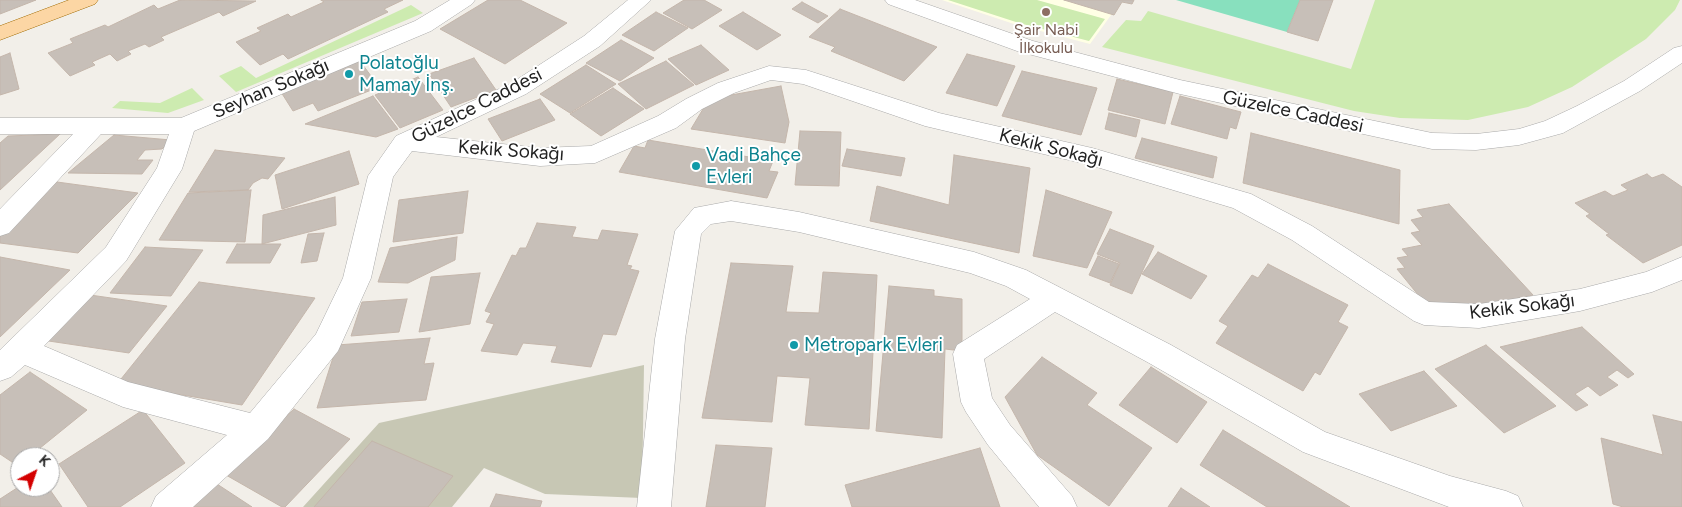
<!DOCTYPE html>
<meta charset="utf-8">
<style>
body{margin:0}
#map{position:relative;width:1682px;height:507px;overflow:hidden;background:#f2efe9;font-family:Figtree,sans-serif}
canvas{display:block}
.north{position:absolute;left:10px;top:447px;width:50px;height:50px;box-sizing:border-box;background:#fff;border:1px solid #a7a7a7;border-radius:50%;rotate:41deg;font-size:14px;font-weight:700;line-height:20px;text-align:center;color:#222}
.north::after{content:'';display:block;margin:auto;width:18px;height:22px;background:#d40000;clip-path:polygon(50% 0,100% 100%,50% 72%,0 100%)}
</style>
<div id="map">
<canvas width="1682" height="507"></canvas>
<div class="north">K</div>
</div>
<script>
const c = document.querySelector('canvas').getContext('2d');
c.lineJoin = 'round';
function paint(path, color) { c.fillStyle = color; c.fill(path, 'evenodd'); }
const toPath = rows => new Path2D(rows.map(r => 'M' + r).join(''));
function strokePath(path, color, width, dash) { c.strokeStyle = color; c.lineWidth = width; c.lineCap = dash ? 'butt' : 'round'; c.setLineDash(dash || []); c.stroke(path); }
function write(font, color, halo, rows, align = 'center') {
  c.font = font + ' Figtree,sans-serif'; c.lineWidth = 4; c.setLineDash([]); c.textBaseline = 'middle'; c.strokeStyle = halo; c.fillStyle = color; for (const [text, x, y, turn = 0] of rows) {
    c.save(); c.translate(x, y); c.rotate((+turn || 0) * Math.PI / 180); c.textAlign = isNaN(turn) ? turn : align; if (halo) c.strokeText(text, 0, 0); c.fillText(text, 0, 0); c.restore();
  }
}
paint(toPath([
 [942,0,1122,0,1090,44,1014,24]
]), '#ffffe5');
paint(toPath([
 [644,365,642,498,545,494,484,468,452,507,303,507,379,423]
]), '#c7c7b4');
paint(toPath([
 [948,0,1037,0,1105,19,1089,41,1019,23],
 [1375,0,1680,0,1675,10,1646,39,1572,87,1528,107,1468,120,1400,118,1354,111,1102,47,1126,20,1141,21,1148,11,1351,69],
 [411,5,423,13,236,92,219,76,241,66,256,78],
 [192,88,204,100,168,113,112,108,120,101,160,103]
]), '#cdebb0');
paint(toPath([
 [1176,0,1300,0,1287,32]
]), '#88e0be');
const building = toPath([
 [0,0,36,0,0,14,0,0],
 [180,0,256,1,223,16,219,12,161,37,164,40,149,47,145,44,128,51,131,54,117,61,110,54,92,62,95,65,70,76,48,53,73,43,70,39,105,25,108,27,154,5,158,9,180,0],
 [321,0,403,0,384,9,388,12,288,59,283,54,260,65,236,42,261,31,257,28,288,14,291,17,324,2,321,0],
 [488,0,520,0,567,23,505,64,440,29,488,0],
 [684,0,704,0,722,10,692,29,663,13,684,0],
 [1064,0,1134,0,1132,4,1122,2,1114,15,1064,0],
 [1300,0,1333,0,1318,41,1287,32,1300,0],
 [802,2,828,16,818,23,792,9,802,2],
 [840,9,937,47,904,81,831,51,835,47,809,37,840,9],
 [656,12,688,28,654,51,622,35,656,12],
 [743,12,781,35,757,50,719,26,743,12],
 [621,40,654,58,620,81,586,63,621,40],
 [701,45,729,70,696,85,668,59,701,45],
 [10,53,19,89,0,95,0,57,10,53],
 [967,54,1015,66,997,106,946,93,967,54],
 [474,58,496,90,451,107,429,74,474,58],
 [360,61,379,87,318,111,313,103,293,111,281,92,360,61],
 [666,61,694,85,646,109,618,84,666,61],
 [586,65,616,84,570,113,540,94,586,65],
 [1022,71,1097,88,1081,135,1002,116,1022,71],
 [418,77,443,110,400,128,375,95,418,77],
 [1117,79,1173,92,1165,124,1108,110,1117,79],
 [781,86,789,122,785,143,691,129,709,99,781,86],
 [613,88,644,109,601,136,570,114,613,88],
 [373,96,398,129,376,137,305,124,373,96],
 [1180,96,1241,112,1236,129,1230,127,1227,139,1171,124,1180,96],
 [540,99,555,120,502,141,488,119,540,99],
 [1109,113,1140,120,1136,137,1105,129,1109,113],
 [800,131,841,132,839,186,795,185,800,131],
 [1251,133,1400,170,1399,224,1243,183,1251,133],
 [60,134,0,190,0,143,8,136,60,134],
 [114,135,171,140,162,149,145,150,137,160,153,160,142,174,68,173,114,135],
 [1142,138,1217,157,1213,178,1135,158,1142,138],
 [648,140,773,161,769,171,778,172,767,198,619,172,634,146,645,148,648,140],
 [847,149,905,158,901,176,842,166,847,149],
 [215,150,285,158,268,179,262,178,253,183,248,190,189,192,215,150],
 [349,151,359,184,282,209,275,175,349,151],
 [954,155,1030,168,1019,253,870,221,877,186,949,205,954,155],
 [1647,174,1652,178,1663,174,1682,187,1682,245,1643,263,1606,235,1609,234,1586,216,1590,214,1575,203,1605,191,1613,196,1628,190,1621,185,1647,174],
 [57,182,138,193,78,253,0,243,0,234,57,182],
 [251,190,245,242,159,240,188,193,251,190],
 [1046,190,1112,212,1087,268,1033,256,1046,190],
 [468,191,463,233,393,242,399,200,468,191],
 [335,197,336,225,262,244,263,215,335,197],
 [1449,204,1533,295,1453,312,1428,307,1397,269,1405,268,1397,258,1408,256,1402,249,1422,245,1411,233,1420,231,1411,220,1423,217,1417,210,1449,204],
 [537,223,576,227,572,237,598,240,602,230,638,234,627,265,632,266,630,269,639,271,616,335,603,334,591,367,551,362,557,346,523,343,517,355,481,351,494,324,486,322,491,313,485,311,512,255,516,256,520,248,526,248,537,223],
 [1110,229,1154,246,1132,294,1110,285,1120,263,1097,254,1110,229],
 [324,233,317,261,301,263,308,234,324,233],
 [457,237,455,260,408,283,378,282,390,248,457,237],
 [237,244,281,244,270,263,226,263,237,244],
 [145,247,203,250,171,296,110,293,145,247],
 [1158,252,1207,276,1191,299,1142,274,1158,252],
 [1098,256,1119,264,1110,283,1089,275,1098,256],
 [0,257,70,270,0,337,0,257],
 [731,263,793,266,786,312,819,313,823,272,877,275,869,429,805,425,810,378,777,376,772,422,702,418,731,263],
 [1268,264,1348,305,1338,322,1348,327,1320,375,1315,372,1303,391,1216,343,1228,326,1219,321,1252,275,1258,278,1268,264],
 [480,273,470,324,419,332,431,277,480,273],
 [199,282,315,298,242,405,117,384,199,282],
 [889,286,934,290,934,296,962,299,962,351,945,349,942,438,876,431,889,286],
 [83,294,167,306,129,353,42,340,83,294],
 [407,299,399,332,351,336,362,302,407,299],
 [1582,327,1634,374,1628,378,1617,370,1607,377,1618,385,1600,396,1588,386,1575,394,1588,405,1576,411,1500,347,1582,327],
 [430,338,424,364,434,363,426,400,317,408,337,345,430,338],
 [1486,345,1556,406,1504,433,1435,369,1486,345],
 [1042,357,1097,393,1087,405,1152,448,1109,506,1037,455,1005,397,1042,357],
 [1151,367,1207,402,1177,443,1119,405,1151,367],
 [1424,371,1457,406,1391,431,1359,394,1424,371],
 [30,372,87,410,29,457,20,457,20,464,18,466,0,454,0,395,30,372],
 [294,409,350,439,285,507,282,507,226,475,294,409],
 [143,410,185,463,120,507,88,507,59,464,143,410],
 [1653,415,1682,422,1682,507,1623,507,1613,504,1601,438,1663,455,1653,415],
 [1223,430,1350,507,1267,507,1200,465,1223,430],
 [372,441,453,476,428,507,314,507,372,441],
 [716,445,772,448,765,507,706,507,716,445],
 [980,448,1000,507,852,507,845,485,980,448],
 [217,484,252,507,193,507,217,484],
 [20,486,48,487,62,507,0,507,0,499,20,486],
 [1181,488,1210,507,1168,507,1181,488],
 [496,494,542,501,540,507,490,507,496,494]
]);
paint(building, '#c7bfb8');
strokePath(building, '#c4b6ab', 1);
const minor = toPath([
 [450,0,475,0,472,4,431,31,194,131,182,169,126,261,44,346,128,382,250,413,316,334,343,278,368,176,396,136,510,84,584,36,628,0,651,0,600,46,526,94,436,137,540,148,591,146,658,116,686,99,718,83,769,66,806,70,939,113,1092,148,1251,194,1312,226,1429,302,1479,304,1580,289,1646,272,1682,257,1682,280,1652,292,1580,311,1479,328,1424,325,1414,321,1292,240,1233,208,1090,165,925,126,803,84,771,80,734,93,702,109,676,128,595,163,540,166,412,151,393,177,371,278,338,351,268,439,193,507,151,507,156,496,227,435,123,407,25,365,11,377,0,381,0,350,106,247,157,168,169,134,101,134,9,233,0,236,0,209,73,134,0,134,0,118,181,118,415,21,450,0],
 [885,0,915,0,1033,41,1180,80,1432,133,1476,134,1519,129,1545,121,1577,106,1624,81,1674,48,1682,46,1682,63,1640,91,1563,133,1519,145,1476,150,1432,149,1180,94,1017,51,888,4,885,0],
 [731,201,799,212,974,252,1026,270,1171,345,1325,432,1450,476,1506,491,1518,496,1523,507,1449,507,1303,452,1149,363,1055,312,984,359,992,398,1010,425,1072,496,1077,507,1039,507,988,445,966,412,961,402,953,354,957,345,1030,299,1006,286,970,273,799,232,731,221,711,224,701,234,685,339,671,507,637,507,655,339,675,231,694,208,731,201]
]);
const major = toPath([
 [69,0,98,0,95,4,0,40,0,26,69,0]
]);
strokePath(minor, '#a9a9a9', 1);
strokePath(major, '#a06b00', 1);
paint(minor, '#fff');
paint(major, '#fcd6a4');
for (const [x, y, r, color] of [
 [1046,12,5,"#8d6e63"],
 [349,74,5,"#0f9aa8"],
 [696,166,5,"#0f9aa8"],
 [794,345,5,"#0f9aa8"]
]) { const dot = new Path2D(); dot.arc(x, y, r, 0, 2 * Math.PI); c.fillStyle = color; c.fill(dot); strokePath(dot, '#fff', 2); }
write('16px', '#785e54', '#fff', [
 ["Şair Nabi",1046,30],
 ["İlkokulu",1046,48]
]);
write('19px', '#0d838f', '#fff', [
 ["Polatoğlu",359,63],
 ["Mamay İnş.",359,85],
 ["Vadi Bahçe",706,155],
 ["Evleri",706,177],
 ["Metropark Evleri",804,345]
], 'left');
write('19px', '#222', '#fff', [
 ["Seyhan Sokağı",271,89,-23],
 ["Güzelce Caddesi",477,106,-27],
 ["Güzelce Caddesi",1293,112,12],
 ["Kekik Sokağı",1051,148,14],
 ["Kekik Sokağı",511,151,4],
 ["Kekik Sokağı",1522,307,-7]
]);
</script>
